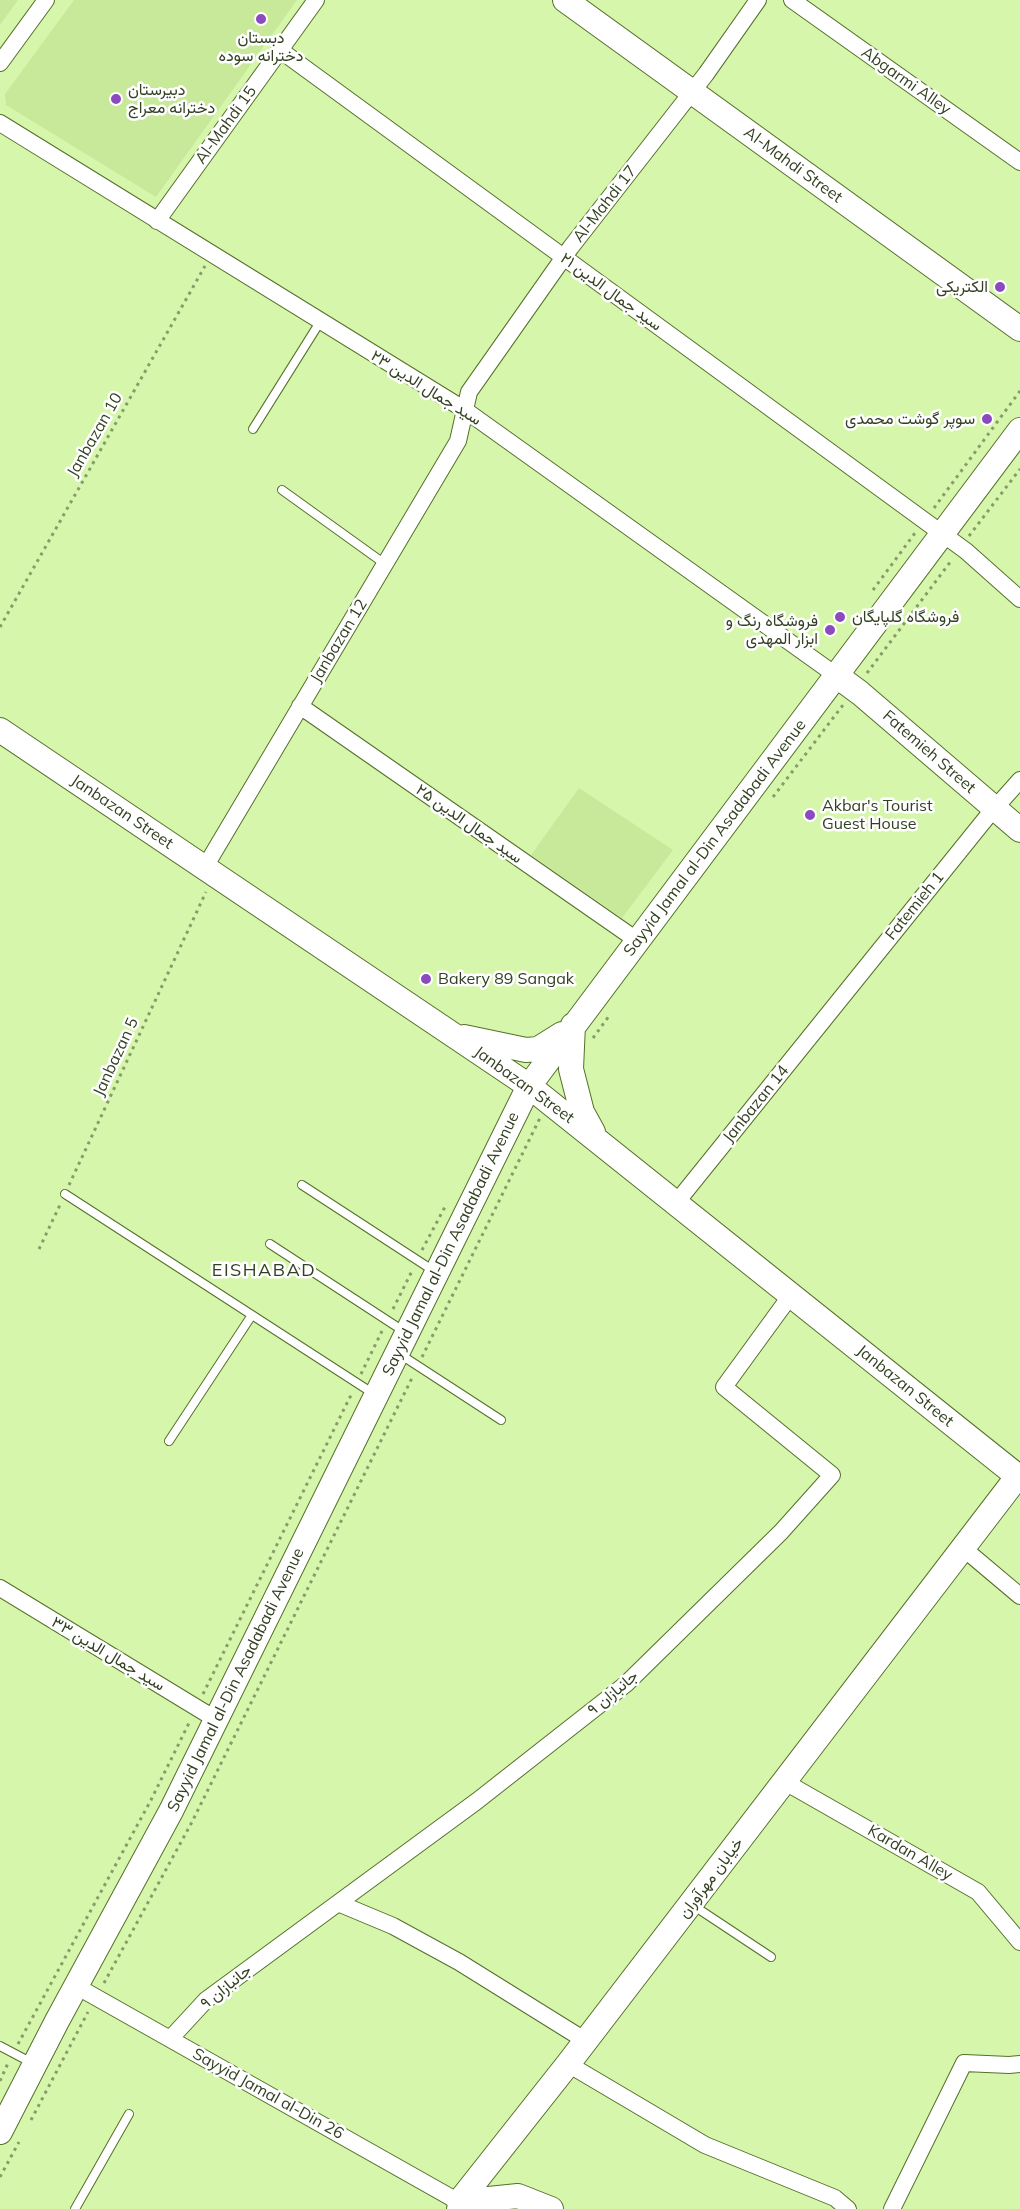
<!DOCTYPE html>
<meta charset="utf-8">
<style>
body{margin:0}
canvas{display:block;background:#d6f6ac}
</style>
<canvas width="1020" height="2209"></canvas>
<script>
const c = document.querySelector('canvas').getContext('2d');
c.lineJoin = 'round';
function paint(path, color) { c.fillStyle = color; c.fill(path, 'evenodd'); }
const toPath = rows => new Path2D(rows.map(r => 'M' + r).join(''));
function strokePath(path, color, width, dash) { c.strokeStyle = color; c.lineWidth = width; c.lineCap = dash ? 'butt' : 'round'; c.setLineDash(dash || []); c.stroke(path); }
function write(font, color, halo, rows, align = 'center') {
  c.font = font + ' Mulish,Vazirmatn,sans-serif'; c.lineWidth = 5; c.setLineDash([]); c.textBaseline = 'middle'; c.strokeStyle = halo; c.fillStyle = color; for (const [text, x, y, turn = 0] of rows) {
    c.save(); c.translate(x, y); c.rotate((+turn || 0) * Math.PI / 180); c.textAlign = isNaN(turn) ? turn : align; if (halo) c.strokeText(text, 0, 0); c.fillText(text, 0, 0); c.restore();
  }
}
paint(toPath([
 [0,0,18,0,0,25],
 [74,0,297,0,156,197,6,105,5,94],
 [579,788,673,850,622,918,531,855]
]), '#c8e99a');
const lane = toPath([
 [253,429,320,322],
 [282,490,385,564],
 [302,1185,434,1271],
 [65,1194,374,1394],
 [270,1244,405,1332],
 [398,1353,501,1420],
 [169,1441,252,1315],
 [691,1904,771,1957],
 [0,2046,34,2064],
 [75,2209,129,2114]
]);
const street = toPath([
 [792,0,1020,162],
 [280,50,966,551,1020,599],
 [0,63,46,0],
 [0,123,465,410,837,676],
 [157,221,316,0],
 [300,706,638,941],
 [205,867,458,441,469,392,571,247,706,74,758,0],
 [676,1203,987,817,1020,780],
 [963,1548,1020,1596],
 [0,1588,217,1720],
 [785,1782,978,1892,1020,1942],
 [338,1903,393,1926,459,1962,586,2041],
 [76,1986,459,2202,455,2209],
 [170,2039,206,2000,477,1801,626,1684,781,1532,832,1475,724,1387,791,1295],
 [568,2064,705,2145,835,2198,848,2209],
 [892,2209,964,2063,1009,2065,1020,2064]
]);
const secondary = toPath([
 [565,0,1020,329],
 [837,676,860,693,1020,830],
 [0,730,529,1086,1020,1478],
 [573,1025,571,1069,582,1112,593,1132],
 [464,1037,526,1050,538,1049,562,1034],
 [0,2132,57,2021,171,1811,529,1086,1020,430],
 [459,2202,568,2064,1018,1476],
 [459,2202,518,2196,551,2209]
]);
strokePath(lane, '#55702a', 10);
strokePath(street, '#55702a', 18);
strokePath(secondary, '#55702a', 26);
strokePath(toPath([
 [934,508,1020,391],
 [969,536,1020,469],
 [873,590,915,533],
 [0,627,205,266],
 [867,673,951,561],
 [773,797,843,705],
 [593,1038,609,1016],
 [69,1185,206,892],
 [39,1249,60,1205],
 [422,1250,446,1205],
 [393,1309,413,1269],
 [422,1357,540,1118],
 [361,1374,382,1331],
 [203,1694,352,1393],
 [104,1983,192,1822,413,1376],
 [18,2044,151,1800,190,1721],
 [0,2081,8,2063],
 [31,2120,88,2012],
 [0,2177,19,2142]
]), '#869d68', 3, [3, 4.5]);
strokePath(lane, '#fff', 8);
strokePath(street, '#fff', 16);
strokePath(secondary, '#fff', 24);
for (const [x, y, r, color] of [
 [261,19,6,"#8b4abe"],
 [116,99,6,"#8b4abe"],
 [1000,287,6,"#8b4abe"],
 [987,419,6,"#8b4abe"],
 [840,617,6,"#8b4abe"],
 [830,630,6,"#8b4abe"],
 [810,815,6,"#8b4abe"],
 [426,979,6,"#8b4abe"]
]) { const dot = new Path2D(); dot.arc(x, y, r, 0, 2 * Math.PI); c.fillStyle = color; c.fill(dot); strokePath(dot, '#fff', 2); }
write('16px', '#334022', '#fff', [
 ["دبستان",261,38,"center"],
 ["دخترانه سوده",261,56,"center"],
 ["دبیرستان",128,90],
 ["دخترانه معراج",128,108],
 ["الکتریکی",988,287,"right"],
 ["سوپر گوشت محمدی",975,419,"right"],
 ["فروشگاه گلپایگان",852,617],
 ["فروشگاه رنگ و",818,621,"right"],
 ["ابزار المهدی",818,639,"right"],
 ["Akbar's Tourist",822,806],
 ["Guest House",822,824],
 ["Bakery 89 Sangak",438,979]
], 'left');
write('16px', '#334022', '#fff', [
 ["Abgarmi Alley",906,81,35],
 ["Al-Mahdi 15",226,125,-54],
 ["Al-Mahdi Street",793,165,36],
 ["Al-Mahdi 17",605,204,-52],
 ["سید جمال الدین ۲۱",611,292,36],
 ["سید جمال الدین ۲۳",426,388,32],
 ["Janbazan 10",95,435,-60],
 ["Janbazan 12",339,641,-59],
 ["Fatemieh Street",929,752,41],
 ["Janbazan Street",122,812,34],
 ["سید جمال الدین ۲۵",469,824,35],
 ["Sayyid Jamal al-Din Asadabadi Avenue",715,838,-53],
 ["Fatemieh 1",915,906,-51],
 ["Janbazan 5",116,1057,-65],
 ["Janbazan Street",524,1085,36],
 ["Janbazan 14",756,1104,-51],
 ["Sayyid Jamal al-Din Asadabadi Avenue",451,1244,-64],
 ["Janbazan Street",905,1386,39],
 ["سید جمال الدین ۳۳",108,1654,31],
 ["Sayyid Jamal al-Din Asadabadi Avenue",236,1680,-64],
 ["جانبازان ۹",613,1693,-40],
 ["Kardan Alley",910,1853,30],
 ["خیابان مهرآوران",711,1878,-53],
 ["جانبازان ۹",226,1987,-39],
 ["Sayyid Jamal al-Din 26",268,2094,29]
]);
c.letterSpacing = '1.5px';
write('18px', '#334022', '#fff', [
 ["EISHABAD",264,1271]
]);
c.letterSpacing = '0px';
</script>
